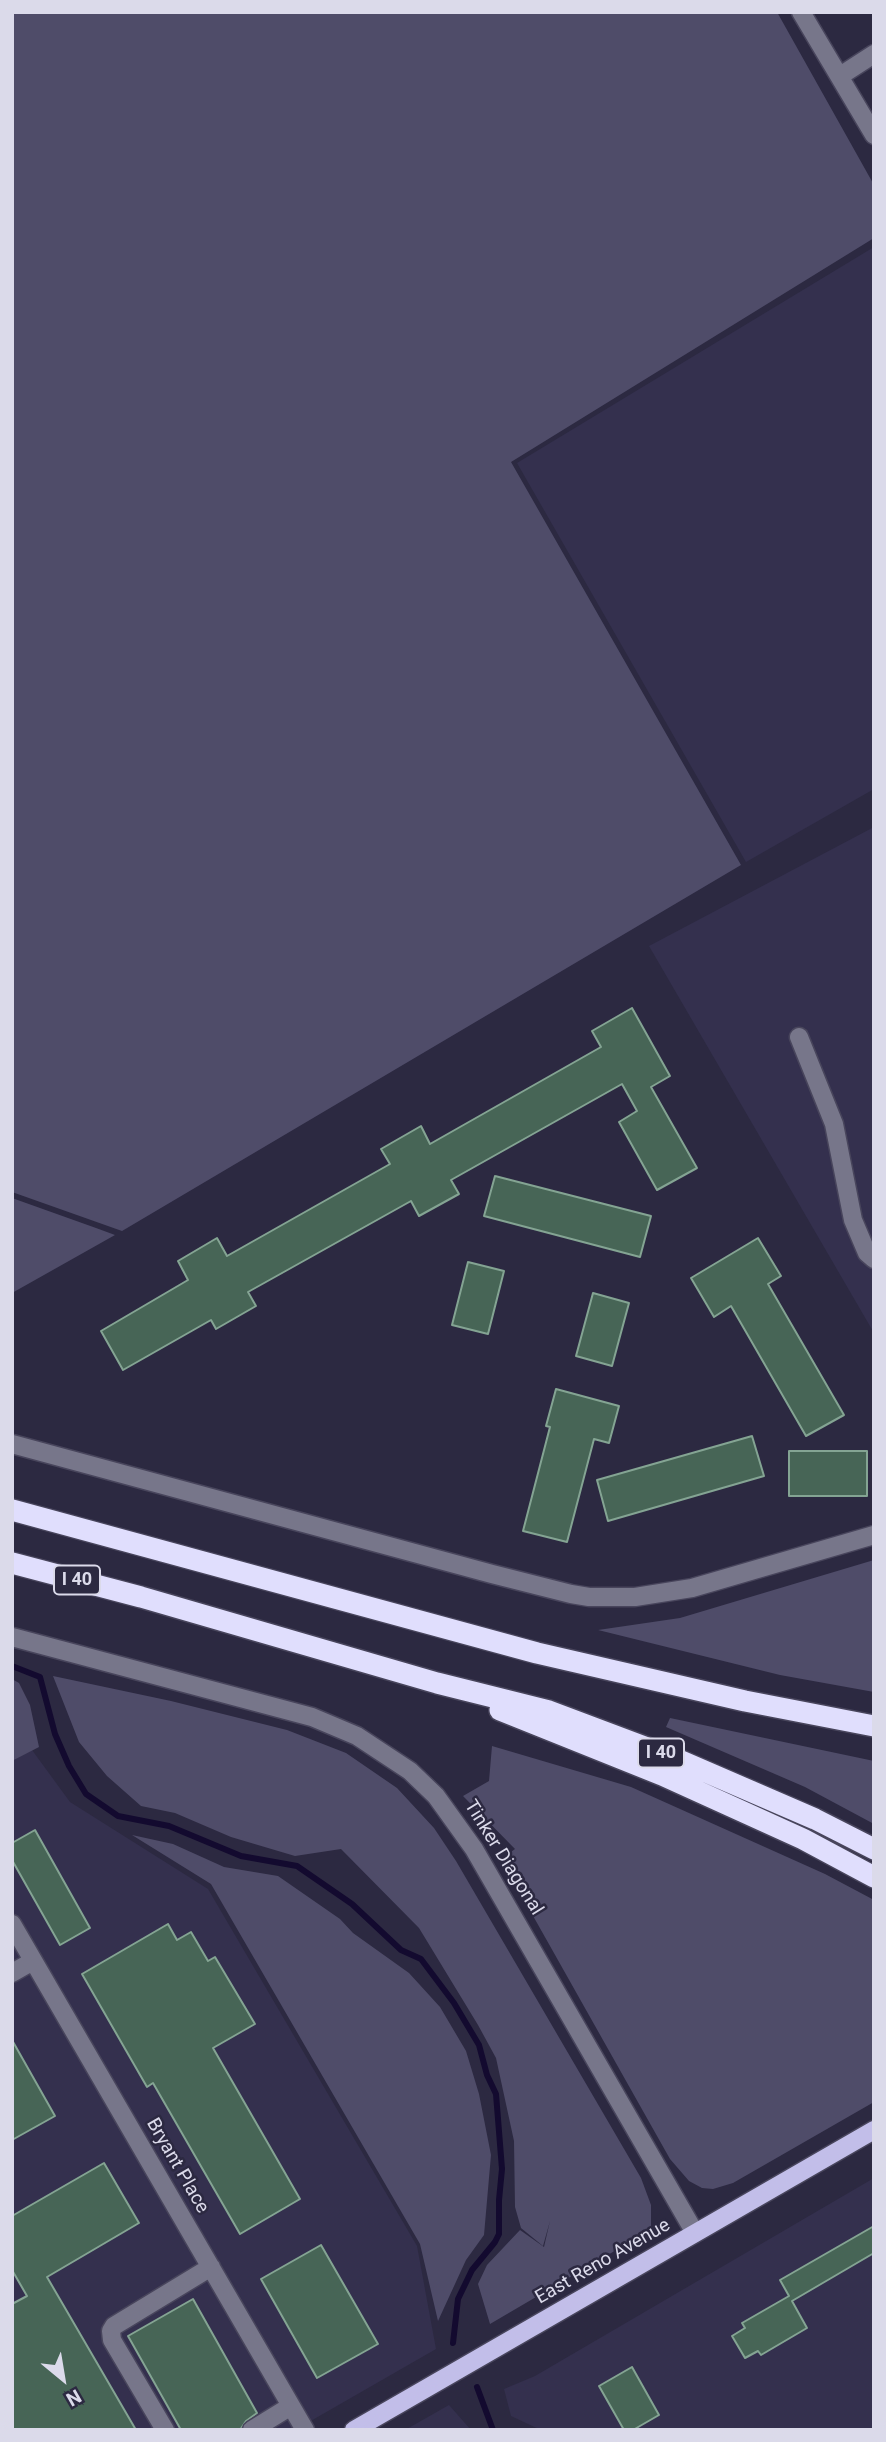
<!DOCTYPE html>
<style>
body{margin:0}
#map{position:relative;width:886px;height:2442px;overflow:hidden;background:#2c2941;font-family:Roboto,sans-serif}
canvas{display:block}
.frame{position:absolute;inset:0;border:14px solid #dbdaea;pointer-events:none}
.north{position:absolute;left:28px;top:2344px;width:70px;height:70px;-webkit-text-stroke:5px #2c2941;paint-order:stroke;rotate:150deg;font-size:19px;font-weight:700;line-height:28px;text-align:center;color:#dbdaea}
.north::after{content:'';display:block;margin:auto;width:24px;height:32px;background:#dbdaea;clip-path:polygon(50% 0,100% 100%,50% 72%,0 100%)}
</style>
<div id="map">
<canvas width="886" height="2442"></canvas>
<div class="frame"></div>
<div class="north">N</div>
</div>
<script>
const c = document.querySelector('canvas').getContext('2d');
c.lineJoin = 'round';
function paint(path, color) { c.fillStyle = color; c.fill(path, 'evenodd'); }
const toPath = rows => new Path2D(rows.map(r => 'M' + r).join(''));
function strokePath(path, color, width, dash) { c.strokeStyle = color; c.lineWidth = width; c.lineCap = dash ? 'butt' : 'round'; c.setLineDash(dash || []); c.stroke(path); }
function write(font, color, halo, rows, align = 'center') {
  c.font = font + ' Roboto,sans-serif'; c.lineWidth = 5; c.setLineDash([]); c.textBaseline = 'middle'; c.strokeStyle = halo; c.fillStyle = color; for (const [text, x, y, turn = 0] of rows) {
    c.save(); c.translate(x, y); c.rotate((+turn || 0) * Math.PI / 180); c.textAlign = isNaN(turn) ? turn : align; if (halo) c.strokeText(text, 0, 0); c.fillText(text, 0, 0); c.restore();
  }
}
paint(toPath([
 [874,247,874,789,746,862,517,463],
 [874,827,874,1333,649,946],
 [32,1750,70,1802,208,1889,417,2246,436,2349,295,2430,12,2430,12,1761],
 [874,2178,874,2430,541,2430,511,2416,504,2389,535,2376],
 [449,2405,471,2430,405,2430]
]), '#34304e');
paint(toPath([
 [12,12,777,12,874,185,874,238,511,462,741,865,122,1231,12,1192],
 [12,1198,96,1228,115,1235,12,1293],
 [874,1560,874,1692,780,1675,598,1630,680,1618],
 [53,1676,171,1701,287,1730,346,1753,397,1788,434,1828,456,1861,641,2178,651,2205,651,2226,635,2239,490,2324,478,2284,487,2265,520,2230,544,2247,550,2221,543,2246,521,2228,515,2207,514,2141,496,2058,478,2025,419,1928,341,1849,295,1856,231,1837,175,1813,141,1806,107,1776,79,1742],
 [12,1679,19,1683,30,1705,39,1747,12,1761],
 [670,1718,874,1761,874,1824,805,1787,666,1727],
 [492,1746,631,1787,825,1874,874,1900,874,2102,733,2183,713,2189,702,2188,689,2181,670,2159,501,1859,515,1849,463,1796,489,1781],
 [132,1835,173,1844,224,1867,278,1876,340,1919,353,1933,409,1973,440,2007,466,2051,479,2094,491,2155,484,2235,466,2260,438,2321,420,2244,211,1884]
]), '#4f4c69');
strokePath(toPath([
 [12,1666,40,1677,55,1734,69,1766,86,1794,118,1816,169,1826,241,1856,297,1866,352,1904,401,1950,421,1959,454,2003,479,2045,487,2075,496,2094,502,2169,499,2200,499,2234,495,2242,472,2270,458,2299,453,2343],
 [477,2387,493,2430]
]), '#130a2f', 6);
const building = toPath([
 [632,1008,670,1076,651,1087,697,1168,657,1190,619,1122,637,1111,622,1084,451,1180,459,1194,419,1216,411,1201,248,1292,256,1306,216,1329,211,1320,123,1370,101,1331,188,1280,178,1261,217,1238,227,1256,390,1164,381,1149,421,1126,430,1144,601,1047,592,1031,632,1008],
 [495,1176,651,1216,640,1257,484,1216,495,1176],
 [758,1238,781,1276,768,1284,844,1415,806,1436,731,1306,714,1317,691,1278,758,1238],
 [468,1262,504,1271,488,1334,452,1325,468,1262],
 [593,1293,629,1303,612,1366,576,1356,593,1293],
 [556,1389,619,1406,609,1443,594,1439,567,1542,523,1531,550,1427,546,1426,556,1389],
 [752,1436,764,1476,608,1521,597,1480,752,1436],
 [789,1451,867,1451,867,1496,789,1496,789,1451],
 [35,1830,90,1928,60,1945,12,1860,12,1843,35,1830],
 [168,1924,177,1940,191,1932,208,1961,215,1957,255,2024,213,2048,300,2199,240,2234,153,2083,147,2087,82,1974,168,1924],
 [12,2040,55,2116,12,2140,12,2040],
 [104,2163,139,2223,47,2277,136,2430,12,2430,12,2304,27,2296,12,2270,12,2216,104,2163],
 [874,2226,874,2253,792,2301,807,2328,761,2355,758,2351,745,2358,732,2336,745,2328,742,2323,789,2296,780,2280,874,2226],
 [321,2245,378,2344,317,2378,261,2279,321,2245],
 [193,2299,257,2413,246,2421,240,2430,181,2430,128,2336,193,2299],
 [632,2367,659,2415,633,2430,624,2430,599,2386,632,2367]
]);
paint(building, '#476556');
strokePath(building, '#84a493', 2);
const minor = toPath([
 [801,12,874,135],
 [840,76,874,54],
 [799,1037,834,1124,853,1220,867,1253,874,1259],
 [12,1444,492,1574,571,1594,589,1597,635,1597,692,1588,874,1535],
 [12,1637,312,1717,357,1736,410,1771,436,1796,474,1849,695,2233],
 [12,1924,305,2430],
 [12,1973,33,1961],
 [165,2430,112,2340,111,2331,114,2326,211,2267],
 [252,2430,291,2406]
]);
const major = toPath([
 [354,2430,874,2130]
]);
const highway = toPath([
 [12,1510,537,1653,745,1701,874,1726],
 [12,1563,141,1597,437,1683,549,1711,674,1758,815,1819,874,1849],
 [500,1710,662,1775,803,1839,874,1877]
]);
strokePath(minor, '#48455c', 21);
strokePath(major, '#48455c', 21);
strokePath(highway, '#48455c', 24);
strokePath(minor, '#77768a', 18);
strokePath(major, '#c2bee9', 18);
strokePath(highway, '#e0defd', 21);
for (const [x, y, w] of [
 [77,1580,46],
 [661,1753,46]
]) { const box = new Path2D(); box.roundRect(x - w / 2, y - 14.5, w, 29, 5); c.fillStyle = '#2c2941'; c.fill(box); strokePath(box, '#dbdaea', 2); }
write('bold 18px', '#dbdaea', null, [
 ["I 40",77,1580],
 ["I 40",661,1753]
]);
write('19px', '#dbdaea', '#2c2941', [
 ["Tinker Diagonal",503,1858,58],
 ["Bryant Place",177,2166,60],
 ["East Reno Avenue",603,2262,-30]
]);
</script>
